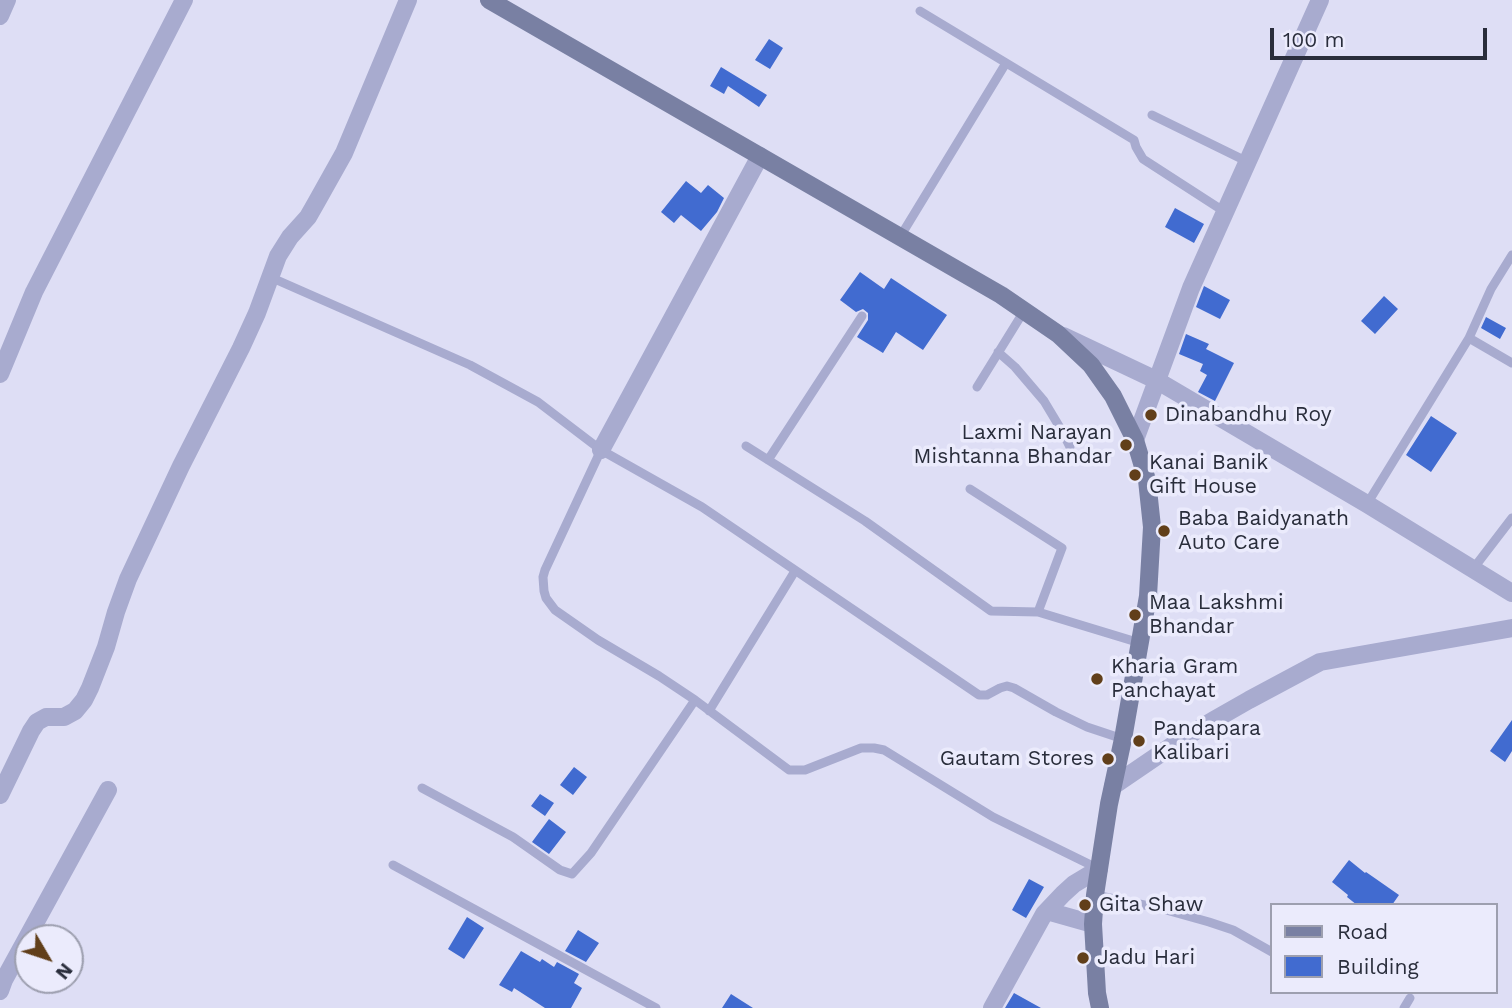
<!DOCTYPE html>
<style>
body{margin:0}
#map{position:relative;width:1512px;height:1008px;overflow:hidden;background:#dedef5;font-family:"Work Sans",sans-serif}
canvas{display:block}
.legend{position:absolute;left:1270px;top:903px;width:228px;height:91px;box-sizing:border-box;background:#ebebfc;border:2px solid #9d9faf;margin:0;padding:9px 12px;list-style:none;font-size:21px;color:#292d3b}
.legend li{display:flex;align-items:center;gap:14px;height:35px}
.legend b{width:35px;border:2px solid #9d9faf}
.north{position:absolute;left:14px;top:924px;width:70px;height:70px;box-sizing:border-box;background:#ebebfc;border:2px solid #9d9faf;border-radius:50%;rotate:129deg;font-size:19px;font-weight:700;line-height:28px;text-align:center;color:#292d3b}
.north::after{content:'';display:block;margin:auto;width:24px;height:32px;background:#613f1a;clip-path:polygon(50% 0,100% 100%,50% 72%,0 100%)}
.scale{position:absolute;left:1270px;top:28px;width:217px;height:32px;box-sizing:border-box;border:4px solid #292d3b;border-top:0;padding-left:9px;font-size:21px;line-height:24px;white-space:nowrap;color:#292d3b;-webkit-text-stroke:5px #ebebfc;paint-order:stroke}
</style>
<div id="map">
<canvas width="1512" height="1008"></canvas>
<ul class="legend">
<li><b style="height:9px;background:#7980a3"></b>Road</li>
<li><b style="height:19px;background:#416bd0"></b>Building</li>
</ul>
<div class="north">N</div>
<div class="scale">100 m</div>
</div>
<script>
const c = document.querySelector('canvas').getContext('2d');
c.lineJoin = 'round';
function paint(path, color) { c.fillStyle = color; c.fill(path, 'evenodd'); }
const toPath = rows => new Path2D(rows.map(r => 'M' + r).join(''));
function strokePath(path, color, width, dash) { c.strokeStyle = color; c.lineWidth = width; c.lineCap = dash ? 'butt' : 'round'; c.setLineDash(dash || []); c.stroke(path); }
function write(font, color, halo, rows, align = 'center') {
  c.font = font + ' "Work Sans",sans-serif'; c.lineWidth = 7; c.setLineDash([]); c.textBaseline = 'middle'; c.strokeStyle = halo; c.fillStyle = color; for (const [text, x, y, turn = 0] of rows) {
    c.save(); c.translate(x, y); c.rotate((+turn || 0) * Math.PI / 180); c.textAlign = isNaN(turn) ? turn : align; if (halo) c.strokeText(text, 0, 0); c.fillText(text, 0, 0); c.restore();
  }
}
paint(toPath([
 [769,39,783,48,770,69,755,60],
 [721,67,767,95,759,107,728,86,724,94,710,86],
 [686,181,701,193,708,185,724,198,717,212,701,231,681,215,674,223,661,212],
 [1175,208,1204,224,1194,243,1165,227],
 [860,272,884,289,891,278,947,315,923,350,896,332,883,353,857,337,868,320,868,313,863,309,856,312,840,300],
 [1204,286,1230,300,1220,319,1196,307],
 [1384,296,1398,309,1375,334,1361,321],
 [1486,317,1506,328,1500,339,1481,328],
 [1186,334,1209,344,1206,349,1234,363,1215,401,1198,392,1207,375,1200,371,1203,364,1179,354],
 [1431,416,1457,433,1431,472,1406,455],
 [1512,720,1512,751,1505,762,1490,751],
 [574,767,587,777,573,795,560,785],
 [540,794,554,803,545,816,531,806],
 [549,819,566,832,549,854,532,842],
 [1349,860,1365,873,1366,872,1399,895,1392,905,1357,905,1347,897,1348,895,1332,882],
 [1029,879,1044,887,1026,918,1012,910],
 [467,917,484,928,464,959,448,949],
 [578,930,599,943,586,962,565,951],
 [521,951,540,962,542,959,554,967,557,962,579,974,574,983,582,988,571,1008,545,1008,514,988,512,992,499,985],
 [1014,993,1041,1008,1005,1008],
 [731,994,753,1008,722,1008]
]), '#416bd0');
strokePath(toPath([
 [920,11,1134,140,1136,147,1143,159,1225,212],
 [1152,115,1248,162],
 [900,237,1006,63],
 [270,277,470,365,538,402,601,450,702,507,979,695,987,695,1000,688,1007,686,1014,688,1056,712,1087,727,1123,739],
 [1469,338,1512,363],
 [998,352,1015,367,1044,401,1062,431,1070,447],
 [977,387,1024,311],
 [746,446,865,521,991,611,1038,612,1140,643],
 [601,450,545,570,543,577,544,591,546,598,555,610,598,640,659,676,695,700,789,770,805,770,861,748,874,748,884,750,993,817,1099,869],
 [768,460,862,316],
 [970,489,1062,548,1038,612],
 [1367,504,1469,338,1491,289,1512,255],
 [1473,569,1512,518],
 [709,711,795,571],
 [422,788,513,837,560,870,572,874,591,853,695,700],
 [393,865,656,1008],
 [1095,895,1159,908,1209,922,1233,930,1272,952],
 [1404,1008,1410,998]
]), '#a8abcf', 9);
strokePath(toPath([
 [0,16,7,0],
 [1063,336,1156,380,1367,504,1512,593],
 [0,374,34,292,184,0],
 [1135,440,1191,288,1320,0],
 [601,450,760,156],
 [1113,786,1179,741,1214,720,1249,700,1320,662,1512,628],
 [0,795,31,731,37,722,46,717,64,717,75,711,84,700,90,688,106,647,116,612,128,579,181,466,241,348,257,313,278,256,290,237,308,217,316,203,344,153,408,0],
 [1047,911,1093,924],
 [0,991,4,980,108,790],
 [992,1008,1044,914,1063,894,1074,884,1099,869]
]), '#a8abcf', 18);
strokePath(toPath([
 [489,0,1001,295,1058,334,1091,365,1113,396,1135,440,1147,480,1152,527,1148,596,1123,739,1109,804,1095,895,1093,924,1097,993,1100,1008]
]), '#7980a3', 18);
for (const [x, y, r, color] of [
 [1151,415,7,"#613f1a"],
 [1126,445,7,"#613f1a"],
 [1135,475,7,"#613f1a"],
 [1164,531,7,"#613f1a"],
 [1135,615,7,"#613f1a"],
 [1097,679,7,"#613f1a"],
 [1139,741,7,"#613f1a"],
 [1108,759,7,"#613f1a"],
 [1085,905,7,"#613f1a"],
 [1083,958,7,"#613f1a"]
]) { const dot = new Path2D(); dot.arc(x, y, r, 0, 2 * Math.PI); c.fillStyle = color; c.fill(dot); strokePath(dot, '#ebebfc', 2.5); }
write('21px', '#292d3b', '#ebebfc', [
 ["Dinabandhu Roy",1165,415],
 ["Laxmi Narayan",1112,433,"right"],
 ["Mishtanna Bhandar",1112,457,"right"],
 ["Kanai Banik",1149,463],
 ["Gift House",1149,487],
 ["Baba Baidyanath",1178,519],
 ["Auto Care",1178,543],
 ["Maa Lakshmi",1149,603],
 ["Bhandar",1149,627],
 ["Kharia Gram",1111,667],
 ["Panchayat",1111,691],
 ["Pandapara",1153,729],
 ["Kalibari",1153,753],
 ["Gautam Stores",1094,759,"right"],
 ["Gita Shaw",1099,905],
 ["Jadu Hari",1097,958]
], 'left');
</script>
